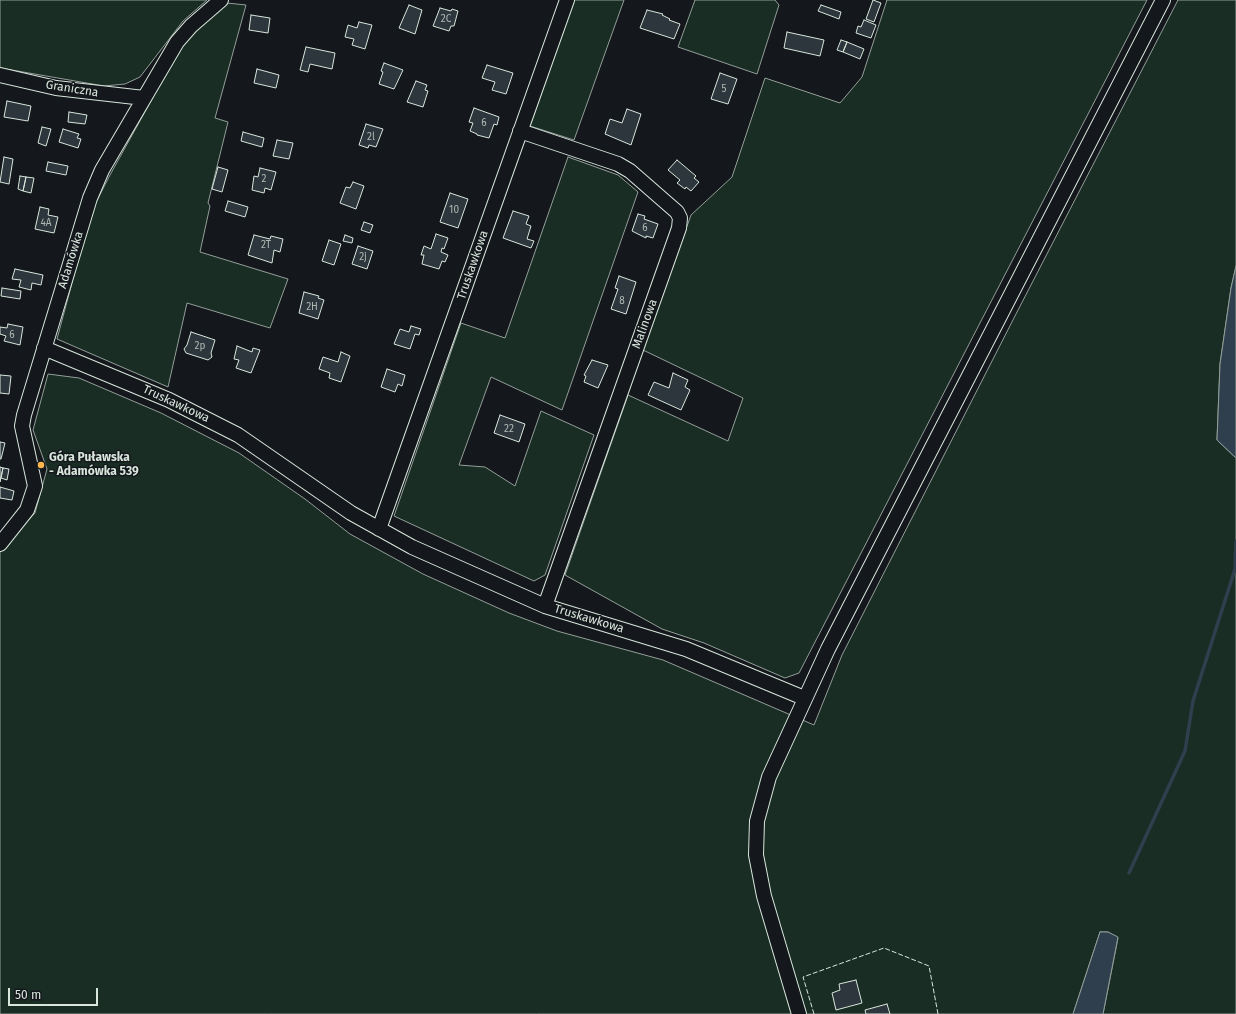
<!DOCTYPE html>
<meta charset="utf-8">
<style>
body{margin:0}
#map{position:relative;width:1236px;height:1014px;overflow:hidden;background:#14181c;font-family:"Fira Sans",sans-serif}
canvas{display:block}
.scale{position:absolute;left:8px;top:988px;width:90px;height:18px;box-sizing:border-box;border:2px solid #d8e6dc;border-top:0;padding-left:5px;font-size:12px;line-height:14px;white-space:nowrap;color:#d8e6dc;-webkit-text-stroke:3px #14181c;paint-order:stroke}
</style>
<div id="map">
<canvas width="1236" height="1014"></canvas>
<div class="scale">50 m</div>
</div>
<script>
const c = document.querySelector('canvas').getContext('2d');
c.lineJoin = 'round';
function paint(path, color) { c.fillStyle = color; c.fill(path, 'evenodd'); }
const toPath = rows => new Path2D(rows.map(r => 'M' + r).join(''));
function strokePath(path, color, width, dash) { c.strokeStyle = color; c.lineWidth = width; c.lineCap = dash ? 'butt' : 'round'; c.setLineDash(dash || []); c.stroke(path); }
function write(font, color, halo, rows, align = 'center') {
  c.font = font + ' "Fira Sans",sans-serif'; c.lineWidth = 3; c.setLineDash([]); c.textBaseline = 'middle'; c.strokeStyle = halo; c.fillStyle = color; for (const [text, x, y, turn = 0] of rows) {
    c.save(); c.translate(x, y); c.rotate((+turn || 0) * Math.PI / 180); c.textAlign = isNaN(turn) ? turn : align; if (halo) c.strokeText(text, 0, 0); c.fillText(text, 0, 0); c.restore();
  }
}
const green = toPath([
 [0,0,207,0,183,21,140,77,125,84,104,86,0,68,0,0],
 [574,0,624,0,574,140,530,126,574,0],
 [695,0,775,0,779,5,757,74,678,47,695,0],
 [887,0,1147,0,799,673,785,678,704,643,662,629,565,575,628,395,728,441,743,398,643,350,691,215,732,177,765,78,840,103,862,77,887,0],
 [1178,0,1236,0,1236,266,1231,288,1220,364,1217,440,1236,458,1236,1014,1103,1014,1118,938,1108,932,1100,932,1073,1014,0,1014,0,549,35,513,47,469,33,430,48,374,79,378,161,413,239,453,305,499,350,534,423,574,509,613,557,631,663,660,814,725,842,655,1016,314,1178,0],
 [227,3,246,5,215,118,228,122,208,203,210,206,200,252,288,279,270,328,187,303,168,387,57,339,91,212,110,175,183,43,227,3],
 [568,157,618,175,638,192,562,410,491,377,459,465,485,467,515,486,541,411,594,435,545,575,534,581,394,516,461,323,505,338,568,157]
]);
paint(green, '#1a2d24');
strokePath(green, '#939e99', 1);
const water = toPath([
 [1236,266,1236,458,1217,440,1220,364,1231,288,1236,266],
 [1100,932,1108,932,1118,937,1103,1014,1073,1014,1100,932]
]);
paint(water, '#2f3f4d');
strokePath(water, '#939e99', 1);
strokePath(toPath([
 [1129,873,1185,751,1193,701,1235,569,1236,541]
]), '#2f3f4d', 3.5);
const building = toPath([
 [873,0,881,3,874,22,866,19,873,0],
 [409,5,422,10,415,34,399,28,409,5],
 [821,5,841,12,839,19,818,11,821,5],
 [440,8,451,11,452,9,458,11,454,26,451,26,449,31,433,26,440,8],
 [647,10,663,14,662,15,670,19,669,20,680,24,674,39,640,28,647,10],
 [251,15,270,18,268,33,249,30,251,15],
 [864,20,876,25,871,38,856,33,858,26,861,27,864,20],
 [359,22,372,25,365,49,352,45,354,39,345,37,348,25,357,28,359,22],
 [787,32,824,40,820,56,784,48,787,32],
 [841,40,847,42,843,52,837,50,841,40],
 [847,42,864,49,860,59,843,52,847,42],
 [306,47,335,53,332,69,310,64,308,72,300,70,306,47],
 [384,63,403,70,394,89,379,84,383,72,381,71,384,63],
 [487,65,513,73,506,94,492,90,495,82,482,78,487,65],
 [257,69,279,75,276,88,254,83,257,69],
 [720,73,737,79,728,104,711,99,720,73],
 [416,81,427,85,425,90,428,91,423,107,407,102,416,81],
 [7,101,31,106,28,121,4,117,7,101],
 [474,108,499,117,497,125,494,124,489,138,477,135,477,134,470,131,473,123,469,122,474,108],
 [627,109,641,114,631,145,605,134,610,119,622,123,627,109],
 [69,112,87,115,85,124,68,122,69,112],
 [366,124,383,129,376,147,369,145,368,148,359,145,366,124],
 [42,127,51,129,46,146,38,143,42,127],
 [63,129,79,134,77,138,81,139,78,148,59,142,63,129],
 [243,132,264,138,262,147,241,141,243,132],
 [277,140,293,143,289,159,273,156,277,140],
 [4,157,13,159,9,184,0,182,4,157],
 [677,160,696,176,694,178,699,182,691,191,686,187,685,189,677,183,680,180,668,170,677,160],
 [48,162,68,166,66,175,46,171,48,162],
 [218,167,228,170,222,192,212,189,218,167],
 [260,168,276,172,271,190,265,188,264,193,252,190,254,176,258,177,260,168],
 [20,176,26,177,23,191,18,189,20,176],
 [26,177,34,178,31,193,23,191,26,177],
 [353,182,364,186,356,209,340,203,346,187,350,188,353,182],
 [450,193,468,199,458,228,440,222,450,193],
 [228,201,248,207,245,217,225,211,228,201],
 [40,207,49,209,48,215,58,217,54,233,35,229,40,207],
 [513,211,529,216,526,224,531,226,527,239,534,241,531,248,503,238,513,211],
 [638,214,645,216,644,219,658,224,653,238,646,236,646,238,632,231,638,214],
 [364,222,373,225,370,233,361,230,364,222],
 [436,234,448,238,444,249,442,248,441,252,448,255,445,262,442,261,439,269,422,264,424,255,421,255,424,246,431,249,436,234],
 [254,235,270,239,271,236,283,239,280,252,274,250,272,263,248,255,254,235],
 [345,235,353,238,352,243,343,241,345,235],
 [329,240,341,244,334,265,322,261,329,240],
 [358,246,373,251,367,269,352,264,358,246],
 [15,269,43,275,41,285,32,283,31,290,19,287,21,280,12,279,15,269],
 [619,276,636,282,626,314,611,309,618,289,615,288,619,276],
 [2,288,21,291,20,299,1,296,2,288],
 [304,292,319,296,318,298,324,300,318,319,299,313,304,292],
 [8,324,23,327,20,345,4,341,6,336,0,334,0,327,7,328,8,324],
 [411,326,421,329,419,335,415,334,410,349,394,344,400,329,409,332,411,326],
 [191,332,215,340,211,353,212,357,208,360,186,353,184,349,187,345,191,332],
 [237,346,252,352,253,348,260,350,251,373,236,368,239,360,234,359,237,346],
 [341,352,350,356,341,382,329,378,330,373,319,369,323,357,338,362,341,352],
 [592,360,608,365,598,388,584,382,586,376,584,375,592,360],
 [387,369,405,375,402,386,398,384,395,392,381,387,387,369],
 [673,373,688,380,685,387,690,390,681,410,648,395,654,382,669,388,673,373],
 [0,375,11,376,9,394,0,393,0,375],
 [500,415,525,424,519,442,494,433,500,415],
 [0,442,5,443,1,459,0,459,0,442],
 [0,467,3,468,0,482,0,467],
 [3,468,9,469,7,480,1,478,3,468],
 [0,487,14,491,12,500,0,498,0,487],
 [856,980,862,1003,836,1010,832,993,840,990,839,984,856,980],
 [887,1004,890,1014,866,1014,865,1010,887,1004]
]);
paint(building, '#2c363c');
strokePath(building, '#d8e6dc', 1);
const minor = toPath([
 [0,75,56,88,144,98],
 [520,131,618,164,630,171,677,212,680,218,679,228,545,606],
 [44,348,169,400,238,435,351,513,412,547,545,606,686,649,804,698],
 [379,529,567,0],
 [0,544,27,510,35,486,22,426,24,415,90,198,102,170,177,42,191,26,221,0],
 [799,1014,764,896,756,855,757,821,769,777,828,649,1163,0]
]);
strokePath(minor, '#d8e6dc', 16);
strokePath(minor, '#14181c', 14);
strokePath(toPath([
 [814,1014,803,977,884,948,929,966,938,1014]
]), '#d8e6dc', 1, [5, 2]);
for (const [x, y, r, color] of [
 [41,465,4,"#ffb74d"]
]) { const dot = new Path2D(); dot.arc(x, y, r, 0, 2 * Math.PI); c.fillStyle = color; c.fill(dot); strokePath(dot, '#14181c', 1.5); }
write('10px', '#adbab4', null, [
 ["2C",446,19],
 ["5",724,89],
 ["6",484,123],
 ["2l",371,137],
 ["2",264,179],
 ["10",454,210],
 ["4A",46,223],
 ["6",645,228],
 ["2T",266,245],
 ["2j",363,257],
 ["8",622,301],
 ["2H",312,307],
 ["6",12,335],
 ["2p",200,346],
 ["22",509,429]
]);
write('12px', '#d8e6dc', '#14181c', [
 ["Graniczna",72,89,9],
 ["Adamówka",71,260,-73],
 ["Truskawkowa",473,265,-71],
 ["Malinowa",645,324,-70],
 ["Truskawkowa",176,404,25],
 ["Truskawkowa",589,619,17]
]);
write('bold 12px', '#d8e6dc', '#14181c', [
 ["Góra Puławska",49,458],
 ["- Adamówka 539",49,472]
], 'left');
</script>
